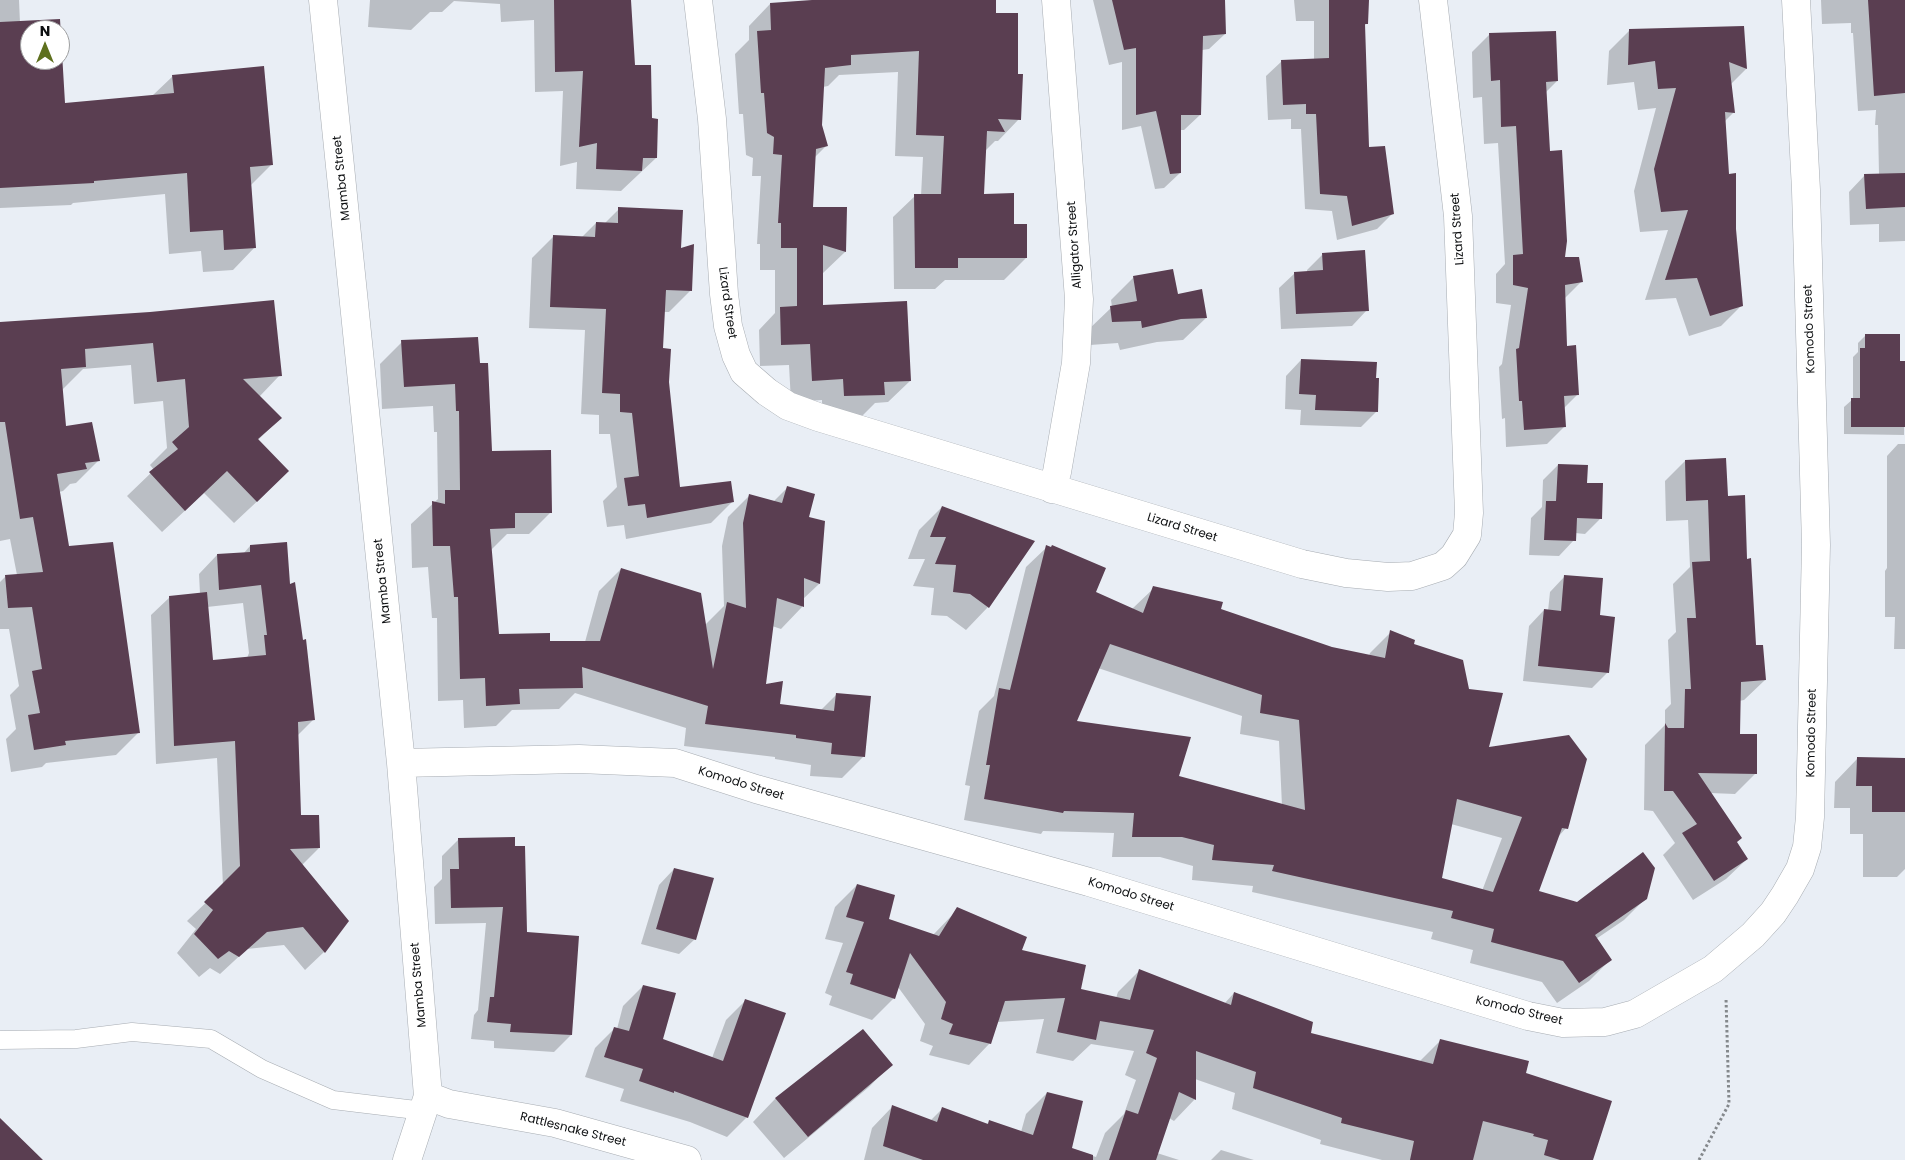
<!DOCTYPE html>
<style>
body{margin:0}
#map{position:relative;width:1905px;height:1160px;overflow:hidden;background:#e9eef5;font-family:Poppins,sans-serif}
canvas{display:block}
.north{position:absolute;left:20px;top:20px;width:50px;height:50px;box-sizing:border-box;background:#fff;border:1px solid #9e9fa0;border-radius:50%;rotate:0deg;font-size:14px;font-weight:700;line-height:20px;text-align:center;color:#0d0f11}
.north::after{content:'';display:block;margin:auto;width:18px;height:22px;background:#5e701e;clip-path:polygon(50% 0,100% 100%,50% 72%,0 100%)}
</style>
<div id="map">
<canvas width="1905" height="1160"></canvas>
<div class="north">N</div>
</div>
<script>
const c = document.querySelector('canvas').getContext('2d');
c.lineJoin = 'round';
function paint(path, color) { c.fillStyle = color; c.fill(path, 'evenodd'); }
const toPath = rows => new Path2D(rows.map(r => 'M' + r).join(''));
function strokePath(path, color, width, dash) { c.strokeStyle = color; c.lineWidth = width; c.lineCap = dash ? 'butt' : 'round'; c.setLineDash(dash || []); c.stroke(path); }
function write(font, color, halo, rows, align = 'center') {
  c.font = font + ' Poppins,sans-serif'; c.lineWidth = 5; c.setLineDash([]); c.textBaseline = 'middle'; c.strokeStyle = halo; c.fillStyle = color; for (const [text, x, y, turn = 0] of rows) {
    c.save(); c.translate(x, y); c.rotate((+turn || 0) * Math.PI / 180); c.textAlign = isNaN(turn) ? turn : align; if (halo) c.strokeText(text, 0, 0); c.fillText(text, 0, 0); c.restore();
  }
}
paint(toPath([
 [0,0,19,0,20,23,60,30,30,30,30,60,60,60,60,33,64,105,152,96,173,76,272,164,250,186,255,247,233,270,203,272,201,251,169,254,165,194,73,203,71,205,0,208],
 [370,0,630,0,634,66,651,120,656,158,621,191,576,189,577,162,560,166,563,91,535,92,534,20,501,22,500,4,454,1,442,12,430,12,411,30,368,27],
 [830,0,852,0,1016,75,1019,119,998,141,995,141,985,151,983,195,1013,226,1026,258,1004,280,945,280,935,289,894,289,893,217,915,196,921,196,923,157,895,156,898,72,839,75,828,86,823,87,821,125,826,146,814,158,812,208,845,208,845,252,823,273,822,273,822,306,910,381,888,402,875,403,862,416,822,418,822,400,791,402,789,365,760,366,759,330,775,313,775,270,760,270,760,244,757,244,761,176,752,176,753,158,746,155,743,114,739,114,735,54,749,40,749,26,770,4],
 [1093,0,1219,0,1225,34,1209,49,1202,50,1200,115,1184,130,1180,130,1180,173,1164,188,1155,189,1141,126,1122,130,1122,62,1109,65],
 [1294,0,1367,0,1367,23,1364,26,1368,149,1392,214,1377,229,1337,240,1332,211,1305,209,1301,129,1291,129,1291,119,1268,120,1266,76,1282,61,1314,60,1314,21,1296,21],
 [1821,0,1905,0,1905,241,1879,242,1879,224,1850,225,1849,192,1865,175,1879,175,1878,125,1875,125,1876,110,1858,111,1853,33,1851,33,1851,23,1822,24],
 [1743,27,1746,69,1731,84,1734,112,1725,121,1727,175,1735,229,1742,305,1721,326,1689,336,1676,298,1645,300,1668,230,1640,232,1634,191,1656,108,1638,110,1634,82,1607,85,1609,51,1630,30],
 [1489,35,1557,81,1546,92,1548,152,1564,258,1581,282,1564,299,1566,347,1577,395,1564,408,1565,426,1547,444,1506,447,1505,418,1502,419,1499,367,1502,364,1511,305,1496,303,1496,274,1505,264,1498,143,1484,144,1482,97,1473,98,1472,52],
 [619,209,680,250,691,290,669,312,664,312,661,350,668,382,679,489,732,502,711,523,626,539,624,525,607,527,603,501,617,487,610,434,599,434,599,415,581,414,585,330,529,328,532,258,554,236,582,237,596,223,604,224],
 [1322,255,1367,310,1352,326,1281,329,1279,288,1295,273,1307,272,1307,270],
 [1134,277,1177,295,1206,318,1183,340,1157,342,1120,350,1118,343,1090,345,1088,330,1112,307,1111,300],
 [150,313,280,375,259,397,280,418,258,440,265,494,234,523,204,493,162,532,127,496,154,470,150,465,167,448,163,401,134,404,131,365,83,369,62,390,65,428,99,460,76,483,70,484,63,491,59,492,68,547,139,732,116,755,46,763,42,767,11,772,6,739,16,729,10,695,19,686,9,629,0,629,0,582,6,576,17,575,10,539,0,541,0,324],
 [1866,335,1899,363,1905,363,1904,435,1844,434,1844,407,1853,399,1853,357,1858,352,1858,343],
 [402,342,479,365,491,452,551,512,529,534,507,534,491,550,498,635,548,643,585,642,599,591,621,569,705,625,724,606,722,546,728,517,750,495,773,502,788,487,808,518,824,522,819,584,802,600,802,607,781,629,772,626,765,686,779,705,821,710,837,694,864,756,842,778,810,776,811,765,775,759,775,757,684,746,686,728,575,693,559,709,512,710,496,726,464,728,463,700,438,701,437,618,432,618,428,567,412,568,411,524,438,499,437,432,434,432,433,406,382,409,380,364],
 [1301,360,1377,411,1361,427,1300,425,1301,410,1285,409,1286,376],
 [1898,444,1905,444,1905,649,1894,649,1895,617,1885,617,1885,571,1887,568,1887,456],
 [1685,461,1727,497,1746,560,1754,647,1765,680,1744,700,1739,701,1739,736,1756,773,1735,794,1710,793,1736,843,1747,859,1726,879,1693,900,1663,855,1675,843,1653,811,1644,810,1645,745,1665,725,1665,710,1671,704,1668,640,1676,632,1673,584,1690,567,1688,520,1666,521,1665,481],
 [1558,465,1586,484,1601,518,1585,534,1575,533,1574,540,1559,556,1529,555,1531,518,1542,507,1543,480],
 [942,507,988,607,966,630,947,616,931,615,934,588,913,586,925,559,908,559,919,530],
 [250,546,289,585,314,719,297,736,300,817,319,848,302,865,348,921,324,952,305,970,284,945,247,949,220,974,210,968,199,977,177,953,196,929,187,921,223,886,217,758,156,764,151,615,170,597,200,594,199,574,217,555,243,554],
 [243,603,249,653,247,658,212,662,207,607],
 [1047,547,1094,593,1132,609,1154,588,1332,649,1369,656,1370,653,1391,632,1412,645,1468,690,1488,749,1566,828,1558,837,1537,892,1577,903,1646,898,1624,920,1596,939,1610,960,1589,981,1557,1003,1542,982,1470,963,1473,950,1431,939,1433,932,1252,892,1253,886,1192,880,1193,866,1160,857,1112,857,1114,833,1043,831,1041,834,964,820,970,786,965,785,979,711,994,696,1026,567],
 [1098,668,1242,716,1240,734,1279,741,1282,806,1178,777,1075,722],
 [1451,824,1502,838,1482,891,1440,879],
 [1565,576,1608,672,1592,688,1523,681,1529,626,1544,610,1548,611,1550,592],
 [1857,759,1905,760,1905,869,1897,877,1863,877,1863,834,1850,834,1850,808,1834,808,1835,782],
 [459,839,526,933,571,1035,554,1052,494,1048,494,1041,471,1039,474,1015,478,1010,486,923,435,924,434,887,442,879,442,856],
 [674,869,695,939,679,954,641,944,659,885],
 [857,885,887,920,933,935,958,909,1079,990,1116,998,1118,992,1139,971,1224,1004,1234,993,1309,1034,1419,1062,1440,1041,1524,1074,1592,1160,1382,1160,1320,1144,1321,1140,1232,1109,1235,1093,1195,1079,1195,1099,1174,1121,1169,1118,1157,1153,1179,1160,864,1160,872,1128,892,1107,930,1121,943,1108,986,1125,989,1122,1021,1132,1026,1114,1047,1093,1071,1149,1096,1157,1105,1133,1124,1114,1136,1080,1125,1075,1134,1051,1091,1044,1073,1061,1036,1053,1044,1019,997,1022,990,1043,969,1065,929,1055,933,1046,920,1041,925,1024,898,987,894,998,872,1020,829,1005,832,996,825,993,843,943,825,939,835,907],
 [643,986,662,1040,712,1058,726,1020,746,1000,747,1117,727,1137,690,1122,620,1101,624,1089,585,1077,595,1048,614,1029,617,1029,623,1006],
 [863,1031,891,1064,869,1087,784,1158,753,1122,775,1099],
 [1221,1150,1254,1160,1211,1160]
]), '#0003');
paint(toPath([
 [554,0,631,0,635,65,651,65,652,118,658,119,657,158,643,158,642,171,596,169,597,143,579,147,583,71,555,72],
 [812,0,996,0,996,13,1018,13,1018,74,1023,74,1021,120,998,119,1005,132,987,131,984,194,1014,193,1014,224,1027,224,1027,258,958,258,958,268,915,268,914,194,941,194,944,136,916,135,919,51,851,55,851,65,825,68,822,125,828,146,816,149,813,207,847,207,846,252,823,245,823,305,907,301,911,381,884,382,885,395,844,396,843,379,812,381,810,344,781,345,780,307,797,306,797,248,781,248,781,223,778,223,782,155,773,154,774,137,767,133,764,93,761,93,757,31,771,30,770,3],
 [1112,0,1225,0,1226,34,1203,36,1201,115,1181,115,1181,173,1170,174,1156,111,1136,115,1136,48,1124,50],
 [1329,0,1369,0,1368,24,1365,24,1369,147,1385,146,1394,214,1352,226,1347,196,1320,194,1316,114,1306,114,1306,104,1283,105,1281,60,1329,58],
 [1868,0,1905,0,1905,93,1874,96],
 [60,19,65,103,174,93,172,75,264,66,273,165,250,167,256,248,224,250,223,230,190,232,187,173,94,181,94,183,0,188,0,22],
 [30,30,60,30,60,60,30,60],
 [1744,26,1747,69,1729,62,1735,113,1725,112,1729,174,1736,173,1736,229,1743,306,1710,316,1697,278,1665,280,1688,210,1661,212,1654,169,1676,88,1658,89,1655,61,1628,65,1629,29],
 [1556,31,1558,81,1546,82,1550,151,1562,150,1567,241,1565,257,1579,257,1583,282,1565,285,1567,346,1576,345,1579,395,1564,396,1566,427,1524,430,1522,401,1519,401,1516,349,1519,348,1528,288,1513,285,1513,255,1523,254,1516,126,1501,127,1500,80,1491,81,1489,33],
 [1905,173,1905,207,1866,209,1864,174],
 [618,207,683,210,681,248,694,244,692,291,666,290,663,348,671,349,669,382,680,487,731,481,734,502,647,518,645,504,628,506,624,478,639,476,632,413,620,412,620,394,602,393,606,309,550,307,553,235,595,237,596,222,618,223],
 [1365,250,1369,311,1296,314,1294,272,1323,270,1322,253],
 [1173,269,1178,294,1202,289,1207,318,1181,319,1142,328,1141,321,1112,322,1110,306,1137,301,1133,276],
 [274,300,282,376,243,379,282,418,258,439,289,471,257,502,227,471,185,511,149,472,178,449,172,442,189,427,185,379,157,382,153,343,85,349,86,367,61,369,66,426,92,422,100,461,85,463,87,469,57,474,69,546,113,542,140,733,65,741,66,745,34,750,28,715,40,713,32,671,42,669,32,607,8,608,5,575,43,572,33,517,20,519,5,422,0,422,0,322,150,312],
 [1865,334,1900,334,1900,361,1905,361,1905,427,1851,427,1851,398,1860,398,1860,348,1865,348],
 [478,337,480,363,488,363,492,451,551,450,552,513,515,513,515,528,490,529,499,634,550,633,550,641,600,641,621,568,701,593,713,669,727,602,746,608,743,523,749,494,782,503,787,486,815,494,809,517,825,521,820,584,804,578,804,607,777,598,766,684,783,681,780,704,834,711,836,693,871,696,865,757,831,754,832,743,796,738,796,735,705,724,708,706,582,667,583,688,519,689,520,704,486,706,485,678,460,679,458,597,454,597,450,546,433,546,432,501,445,504,445,490,460,490,459,411,456,411,455,384,404,387,401,340],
 [1301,359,1377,362,1376,378,1379,378,1378,412,1315,410,1316,395,1299,394],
 [1726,458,1728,496,1745,495,1747,559,1751,558,1756,645,1763,645,1766,680,1741,682,1740,734,1757,734,1757,774,1698,773,1742,838,1737,842,1748,859,1714,881,1682,833,1697,824,1673,791,1664,791,1665,723,1668,728,1684,728,1685,689,1691,689,1687,618,1696,618,1692,562,1710,561,1708,500,1686,501,1685,460],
 [1558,464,1588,465,1587,483,1603,483,1602,519,1577,518,1576,541,1544,540,1546,501,1556,501],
 [942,506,1035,541,989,608,970,594,953,592,956,565,935,564,946,537,930,537],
 [287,542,290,584,295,582,303,640,306,639,315,720,298,722,301,815,319,815,320,848,290,849,349,921,325,953,303,927,267,932,239,957,229,951,218,959,194,934,213,910,204,902,240,866,235,741,174,746,169,596,207,592,213,660,266,655,264,635,267,635,261,585,219,590,217,554,250,552,250,545],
 [1046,545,1051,547,1052,545,1106,568,1096,592,1143,613,1153,586,1223,602,1221,609,1332,647,1385,658,1390,630,1415,640,1414,644,1463,660,1469,689,1503,693,1489,747,1569,735,1587,759,1568,829,1562,828,1539,891,1577,902,1643,852,1655,868,1647,899,1595,935,1612,960,1579,983,1563,961,1491,942,1494,929,1451,918,1453,911,1272,871,1274,865,1212,860,1214,845,1182,837,1132,837,1134,813,1064,811,1063,813,984,799,990,765,986,765,999,688,1010,690],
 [1110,644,1262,695,1260,713,1299,720,1305,810,1179,776,1191,737,1077,721],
 [1457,799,1522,817,1493,892,1442,878],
 [1564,575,1603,578,1600,615,1615,617,1609,673,1538,666,1544,609,1561,611],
 [1857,757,1905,758,1905,812,1872,812,1872,786,1856,786],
 [515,837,515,846,525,846,527,932,579,936,572,1035,510,1032,511,1024,487,1022,490,997,494,997,503,907,451,908,450,869,459,869,458,838],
 [674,868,714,878,696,940,656,929],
 [857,884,895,895,889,919,939,936,957,907,1027,937,1022,950,1086,965,1081,989,1130,1000,1139,969,1231,1005,1234,992,1313,1022,1311,1033,1433,1064,1440,1039,1529,1061,1526,1073,1612,1101,1593,1160,1560,1160,1544,1155,1548,1140,1533,1136,1534,1134,1483,1121,1473,1160,1410,1160,1414,1141,1341,1123,1342,1118,1253,1088,1256,1072,1196,1051,1196,1100,1179,1092,1156,1160,1109,1160,1126,1110,1138,1114,1157,1058,1146,1053,1154,1030,1100,1021,1096,1040,1057,1032,1065,998,1005,1001,991,1044,949,1034,953,1024,941,1019,946,1002,910,953,895,999,850,984,853,974,846,972,864,922,846,917],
 [643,985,676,993,663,1039,723,1061,745,999,786,1013,748,1118,674,1091,674,1093,639,1081,643,1069,604,1057,614,1027,629,1031],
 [863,1029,893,1065,808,1137,775,1098],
 [1047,1092,1083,1101,1072,1148,1093,1155,1093,1160,923,1160,883,1146,892,1105,937,1122,942,1107,988,1124,989,1120,1033,1135],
 [0,1118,43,1160,0,1160]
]), '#5a3e51');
const service = toPath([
 [0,1040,76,1039,132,1032,211,1039,262,1069,333,1100,424,1111]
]);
const minor = toPath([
 [323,0,401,763,428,1096,407,1160],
 [698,0,712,119,724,294,728,326,736,355,744,372,767,392,788,406,818,417,1302,564,1346,573,1388,577,1412,576,1443,566,1454,556,1467,535,1469,513,1458,216,1433,0],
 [1052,489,1057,472,1076,363,1079,299,1056,0],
 [401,763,579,759,675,763,756,789,1089,882,1528,1016,1563,1023,1605,1022,1635,1014,1713,969,1753,935,1773,913,1785,895,1800,869,1807,847,1810,817,1816,545,1806,190,1796,0],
 [428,1096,449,1104,555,1123,687,1160]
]);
strokePath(service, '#a7acb2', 19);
strokePath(minor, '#a7acb2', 29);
strokePath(toPath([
 [1699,1160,1729,1104,1726,998]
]), '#84888c', 3, [2.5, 2.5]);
strokePath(service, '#fff', 18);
strokePath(minor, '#fff', 28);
write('12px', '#0d0f11', '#fff', [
 ["Mamba Street",342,178,-96],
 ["Lizard Street",1458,229,-94],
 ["Alligator Street",1075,245,-94],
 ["Lizard Street",727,303,82],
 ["Komodo Street",1810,329,-92],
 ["Lizard Street",1182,528,17],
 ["Mamba Street",383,581,-96],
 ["Komodo Street",1812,733,-89],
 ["Komodo Street",741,784,17],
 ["Komodo Street",1131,895,17],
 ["Mamba Street",419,985,-95],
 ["Komodo Street",1519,1011,14],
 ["Rattlesnake Street",573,1130,14]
]);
</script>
